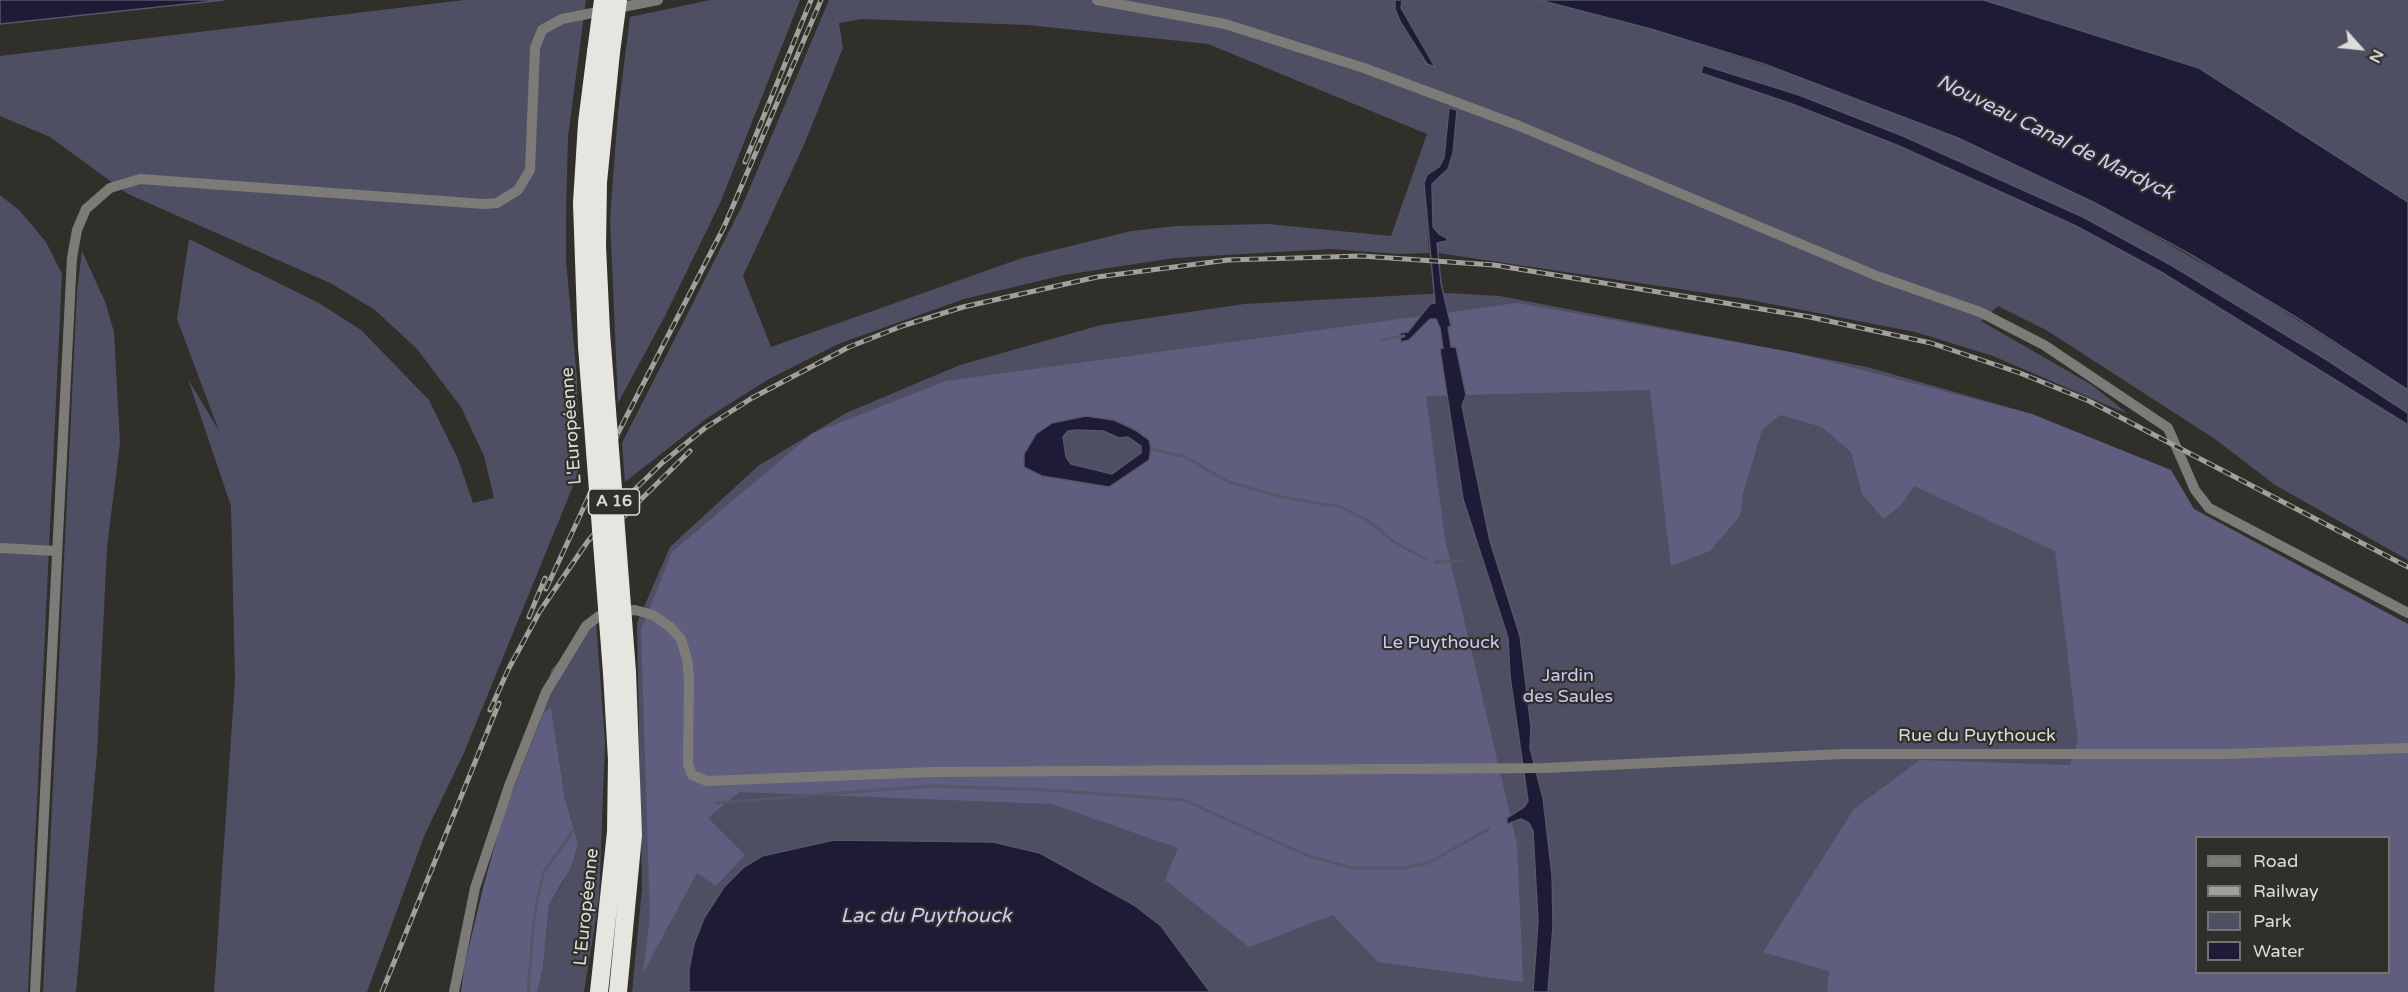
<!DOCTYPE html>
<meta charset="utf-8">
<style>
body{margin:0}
#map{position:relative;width:2408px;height:992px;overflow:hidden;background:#302f2a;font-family:"Varela Round",sans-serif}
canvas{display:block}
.legend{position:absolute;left:2195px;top:836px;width:195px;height:138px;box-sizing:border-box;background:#302f2a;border:2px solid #757470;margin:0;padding:8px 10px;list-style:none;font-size:18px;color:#dddcd9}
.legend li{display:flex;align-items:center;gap:12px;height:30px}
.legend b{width:30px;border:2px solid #757470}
.north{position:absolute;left:2330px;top:18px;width:60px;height:60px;-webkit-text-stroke:4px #302f2a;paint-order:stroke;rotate:117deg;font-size:16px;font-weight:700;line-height:24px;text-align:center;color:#dddcd9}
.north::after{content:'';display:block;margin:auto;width:21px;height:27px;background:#dddcd9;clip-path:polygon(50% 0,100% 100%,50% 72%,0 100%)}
</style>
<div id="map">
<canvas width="2408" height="992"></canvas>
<ul class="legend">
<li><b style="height:8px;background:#7c7b78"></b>Road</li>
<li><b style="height:8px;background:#a1a09c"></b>Railway</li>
<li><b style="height:16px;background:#4f4f64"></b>Park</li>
<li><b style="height:16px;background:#1d1b36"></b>Water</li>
</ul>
<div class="north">N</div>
</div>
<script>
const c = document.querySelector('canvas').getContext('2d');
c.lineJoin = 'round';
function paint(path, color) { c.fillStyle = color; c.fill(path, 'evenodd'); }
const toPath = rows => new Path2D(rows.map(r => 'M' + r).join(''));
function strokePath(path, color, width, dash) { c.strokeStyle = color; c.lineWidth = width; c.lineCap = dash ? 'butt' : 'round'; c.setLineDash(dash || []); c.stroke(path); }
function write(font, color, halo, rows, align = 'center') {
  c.font = font + ' "Varela Round",sans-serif'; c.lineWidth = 4.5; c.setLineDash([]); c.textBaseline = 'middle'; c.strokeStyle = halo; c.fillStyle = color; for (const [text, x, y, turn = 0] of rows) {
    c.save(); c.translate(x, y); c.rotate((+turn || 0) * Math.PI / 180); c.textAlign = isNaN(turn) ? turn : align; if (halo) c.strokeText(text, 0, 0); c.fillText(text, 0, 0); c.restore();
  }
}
paint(toPath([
 [464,0,586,0,568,137,566,215,566,261,577,379,578,474,463,755,425,834,367,992,214,992,235,680,231,506,188,379,219,431,177,319,189,239,319,303,361,330,429,400,458,459,473,503,494,498,484,456,461,407,417,349,375,310,330,283,128,194,50,137,0,116,0,56],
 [710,0,800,0,721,201,665,316,618,403,610,218,618,112,630,17],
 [829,0,1395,0,1395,9,1435,66,1401,8,1402,0,1539,0,1651,29,1816,82,1958,138,2095,203,2250,290,2408,390,2408,413,2171,265,2083,217,1903,136,1799,95,1701,73,1792,104,1900,146,2076,226,2161,272,2408,425,2408,560,2275,485,2215,439,2046,330,1998,306,1981,321,2092,385,2128,414,1993,356,1915,332,1740,298,1438,253,1437,243,1442,241,1433,227,1432,184,1448,169,1450,108,1444,158,1439,167,1427,175,1424,183,1429,253,1399,254,1330,249,1174,258,1064,275,964,299,838,344,769,379,707,418,625,482,622,443,743,204],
 [862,19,1028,25,1208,44,1427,134,1391,236,1268,224,1177,226,1131,231,1022,258,771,347,743,276,803,147,843,48,839,23],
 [1984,0,2408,0,2408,202,2199,68],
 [0,195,20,211,46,242,62,274,28,992,0,992],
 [82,251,106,304,114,332,120,443,107,548,97,753,76,992,43,992,77,292],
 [1447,293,1500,296,1867,367,2032,414,2169,473,2192,511,2408,636,2408,992,632,992,642,889,637,623,670,547,758,466,846,413,960,365,1101,325,1244,304],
 [2196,838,2388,838,2388,972,2196,972],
 [596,623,605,742,599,899,584,992,537,992,543,969,549,905,563,882,578,843,565,799,551,708,543,714,551,670]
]), '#4f4f64');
paint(toPath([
 [1517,303,1796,353,2032,414,2171,470,2194,509,2408,624,2408,992,1827,992,1829,971,1763,952,1854,809,1920,760,2070,765,2078,741,2055,551,1914,486,1901,505,1884,519,1862,494,1851,452,1822,427,1780,415,1762,430,1743,493,1740,516,1710,551,1671,566,1650,390,1426,396,1445,539,1517,844,1523,982,1378,962,1333,915,1249,947,1165,880,1178,848,1052,804,739,792,708,818,745,855,716,886,697,873,643,973,650,917,641,630,672,552,813,433,946,381],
 [1086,416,1149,440,1151,449,1149,460,1109,487,1024,454],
 [2196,838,2388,838,2388,972,2196,972],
 [551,707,565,799,578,843,571,867,549,905,543,969,537,992,461,992,464,967,484,884,504,813,543,714]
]), '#5f5e7e');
const water = toPath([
 [0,0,224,0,0,24,0,0],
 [1395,0,1402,0,1401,8,1435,67,1427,64,1401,23,1395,9,1395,0],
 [1539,0,1984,0,2199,68,2408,202,2408,390,2294,316,2188,253,2095,203,1958,138,1764,64,1651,29,1539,0],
 [1703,65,1799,95,1903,136,2083,217,2171,265,2327,360,2408,413,2408,425,2161,272,2076,226,1899,146,1792,104,1701,73,1703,65],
 [1449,108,1457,110,1453,153,1448,169,1432,184,1433,227,1439,234,1447,238,1447,241,1437,243,1441,283,1451,326,1448,327,1451,347,1456,347,1466,395,1462,406,1490,541,1520,636,1531,727,1530,748,1543,798,1552,875,1553,926,1548,992,1533,992,1538,921,1533,831,1529,823,1521,819,1507,824,1507,818,1524,807,1528,801,1510,676,1508,638,1463,499,1440,349,1443,348,1440,328,1436,319,1430,319,1409,340,1401,342,1400,333,1408,332,1430,304,1435,303,1424,183,1427,175,1439,167,1444,158,1449,108],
 [1086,416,1114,420,1135,430,1149,440,1151,449,1149,460,1109,487,1042,476,1024,467,1024,454,1036,434,1052,423,1086,416],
 [1078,430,1103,431,1119,438,1128,437,1141,446,1141,453,1112,474,1071,464,1066,457,1063,437,1068,431,1078,430],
 [834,840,993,842,1040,853,1134,905,1161,926,1210,992,689,992,689,970,694,944,704,918,724,887,744,867,762,856,834,840]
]);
paint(water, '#1d1b36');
strokePath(water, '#575567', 1.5);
strokePath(toPath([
 [1382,340,1404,336],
 [1151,449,1185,457,1227,481,1281,497,1341,507,1367,520,1394,542,1426,559],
 [1435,562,1465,561],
 [716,803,930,786,1048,790,1184,800,1308,856,1352,868,1404,868,1428,863,1489,829],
 [528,992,534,918,543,873,574,830]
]), '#575567', 3);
strokePath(toPath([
 [1097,0,1225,24,1364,68,1517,125,1877,276,1980,312,2044,345,2168,428,2195,490,2209,508,2408,613],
 [0,548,57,551],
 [35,992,72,258,77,230,86,209,110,188,140,179,484,204,497,203,518,190,530,170,535,48,542,30,562,19,658,0],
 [454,992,475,888,509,786,546,692,586,626,599,616,620,611,635,610,653,615,669,626,681,639,687,659,689,677,688,764,692,775,707,781,932,772,1545,768,1842,754,2226,754,2408,748]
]), '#7c7b78', 10);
strokePath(toPath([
 [601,332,597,246,598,182,611,52],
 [587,346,582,203,587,123,596,52],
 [599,992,616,832,617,760,612,673],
 [618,992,633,835,627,672]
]), '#e7e5df', 18);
const rail = toPath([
 [745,162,811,0],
 [609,531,690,451],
 [546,589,619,431,724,227,821,0],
 [529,617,545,578],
 [490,710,509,668,540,611,588,541,627,497,662,463,705,428,752,398,849,347,902,326,963,307,1097,277,1228,260,1361,256,1494,265,1810,317,1931,343,2020,373,2089,401,2408,567],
 [382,992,499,703]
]);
strokePath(rail, '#a1a09c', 5);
strokePath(rail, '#302f2a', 3, [9]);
strokePath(toPath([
 [596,52,603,0],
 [611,52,618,0],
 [601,332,627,672],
 [587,346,612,673]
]), '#e7e5df', 18);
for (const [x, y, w] of [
 [614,502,51]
]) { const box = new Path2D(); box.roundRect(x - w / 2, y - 13, w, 26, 4.5); c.fillStyle = '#302f2a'; c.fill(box); strokePath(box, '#dddcd9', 1.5); }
write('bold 16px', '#dddcd9', null, [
 ["A 16",614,502]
]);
write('18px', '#dddcd9', '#302f2a', [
 ["L'Européenne",572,426,-94],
 ["Rue du Puythouck",1977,736],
 ["L'Européenne",587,907,-84]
]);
write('18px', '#cacaf8', '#302f2a', [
 ["Le Puythouck",1441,643],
 ["Jardin",1568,676],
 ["des Saules",1568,697]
]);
write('italic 20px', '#cdcdfb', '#302f2a', [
 ["Nouveau Canal de Mardyck",2055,138,26],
 ["Lac du Puythouck",926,917]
]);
</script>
